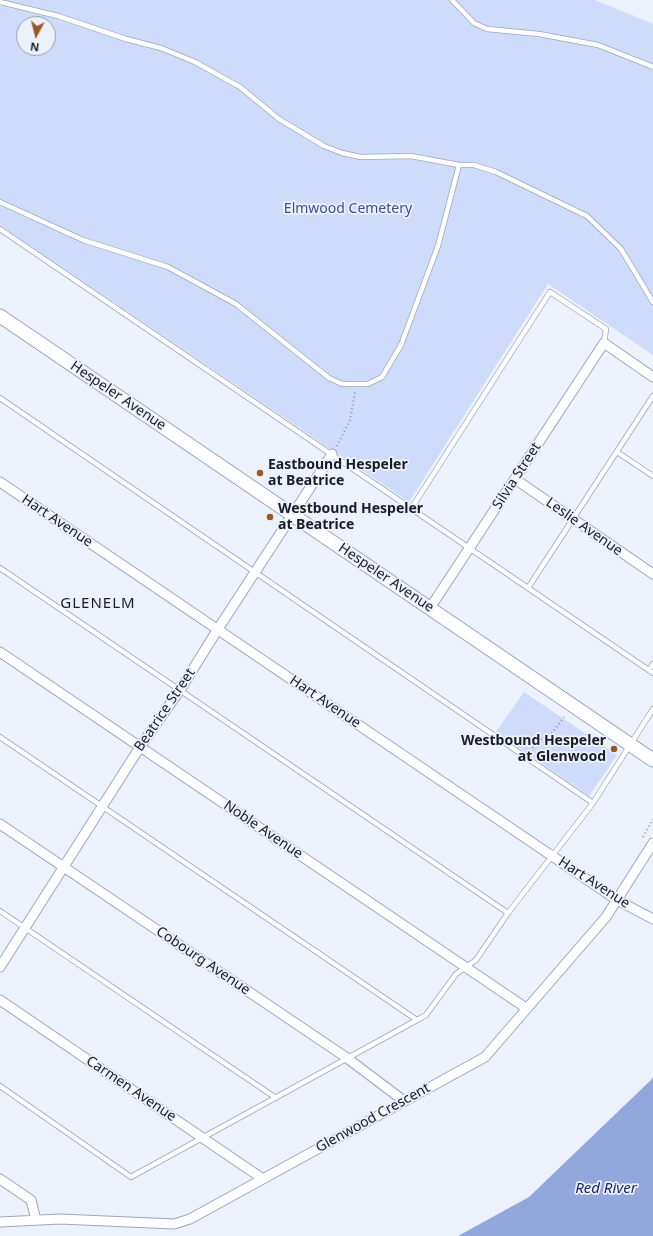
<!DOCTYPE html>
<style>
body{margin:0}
#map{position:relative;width:653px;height:1236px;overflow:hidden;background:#edf1fb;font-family:"Noto Sans",sans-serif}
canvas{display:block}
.north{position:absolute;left:16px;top:16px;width:40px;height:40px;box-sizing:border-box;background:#edf1fb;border:1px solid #999ca6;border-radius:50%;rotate:187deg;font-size:11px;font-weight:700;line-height:16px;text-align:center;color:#1a1d26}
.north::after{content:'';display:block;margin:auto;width:14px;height:18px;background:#995922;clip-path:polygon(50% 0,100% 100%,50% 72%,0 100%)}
</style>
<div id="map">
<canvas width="653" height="1236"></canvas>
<div class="north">N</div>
</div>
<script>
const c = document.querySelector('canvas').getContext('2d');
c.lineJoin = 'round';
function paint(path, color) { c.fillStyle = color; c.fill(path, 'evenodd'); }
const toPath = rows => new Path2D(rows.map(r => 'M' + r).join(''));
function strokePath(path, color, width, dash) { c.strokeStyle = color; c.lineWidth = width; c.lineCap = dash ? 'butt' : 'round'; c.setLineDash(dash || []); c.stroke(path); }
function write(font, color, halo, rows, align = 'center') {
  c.font = font + ' "Noto Sans",sans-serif'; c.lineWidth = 3.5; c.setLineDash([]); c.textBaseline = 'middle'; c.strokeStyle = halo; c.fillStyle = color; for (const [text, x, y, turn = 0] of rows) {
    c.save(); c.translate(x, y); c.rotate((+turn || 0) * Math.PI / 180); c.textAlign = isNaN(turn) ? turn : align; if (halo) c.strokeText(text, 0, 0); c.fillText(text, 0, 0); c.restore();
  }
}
paint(toPath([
 [0,0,595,0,653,24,653,355,548,284,409,502,0,225],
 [24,24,48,24,48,48,24,48],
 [524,692,617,755,589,796,496,732]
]), '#cedbfb');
paint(toPath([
 [653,1078,653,1236,458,1236,529,1197]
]), '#92a7dc');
const lane = toPath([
 [452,0,474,23,487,29,539,34,598,45,653,67],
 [0,2,58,16,126,39,161,48,195,62,240,87,279,119,324,146,342,153,361,157,411,156,459,165],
 [0,202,83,240,168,267,236,304,329,378,342,384,368,384,382,377,401,345,438,246,459,165,474,165,496,172,587,216,621,249,653,302],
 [0,229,653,673],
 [0,398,593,803],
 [617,452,653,476],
 [411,509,550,292,606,329,604,343],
 [0,568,508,913],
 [528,588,653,396],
 [649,670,653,664],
 [0,737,417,1020],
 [0,911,276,1098],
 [0,1086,131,1177,417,1020,426,1015,456,974,476,960,508,913,593,803,653,709]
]);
const street = toPath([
 [515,479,653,574],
 [0,482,617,900,653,919],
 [430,608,604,343,653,377],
 [0,652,526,1008],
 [0,824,347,1058,404,1101],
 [0,967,140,747,180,690,218,629,332,454],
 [0,1000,263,1179],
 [0,1179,31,1200,36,1220],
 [0,1222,60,1219,174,1224,190,1219,485,1057,606,917,653,843]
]);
const secondary = toPath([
 [0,316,653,760]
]);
strokePath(lane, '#9da6bd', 6);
strokePath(street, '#9da6bd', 11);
strokePath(secondary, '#9da6bd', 15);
strokePath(toPath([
 [337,446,350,420,355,392],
 [530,751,540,740,553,732,564,717],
 [643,837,653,819]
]), '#92959f', 2, [1, 3]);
strokePath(lane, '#fff', 4.5);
strokePath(street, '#fff', 9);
strokePath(secondary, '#fff', 13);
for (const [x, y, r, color] of [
 [260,473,4,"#995922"],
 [270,517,4,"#995922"],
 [614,749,4,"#995922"]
]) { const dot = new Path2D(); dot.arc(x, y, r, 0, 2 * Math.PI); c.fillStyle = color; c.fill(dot); strokePath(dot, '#edf1fb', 1.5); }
write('14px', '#395092', '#edf1fb', [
 ["Elmwood Cemetery",348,209]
]);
write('14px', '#1a1d26', '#edf1fb', [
 ["Hespeler Avenue",118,396,34],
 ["Silvia Street",517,476,-57],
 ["Hart Avenue",57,521,34],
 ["Leslie Avenue",584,527,35],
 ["Hespeler Avenue",386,578,34],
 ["Hart Avenue",325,702,34],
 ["Beatrice Street",165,710,-56],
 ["Noble Avenue",263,830,34],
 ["Hart Avenue",594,883,33],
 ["Cobourg Avenue",203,961,34],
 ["Carmen Avenue",131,1089,34],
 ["Glenwood Crescent",373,1118,-29]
]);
write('bold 14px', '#1a1d26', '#edf1fb', [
 ["Eastbound Hespeler",268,465],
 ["at Beatrice",268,481],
 ["Westbound Hespeler",278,509],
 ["at Beatrice",278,525],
 ["Westbound Hespeler",606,741,"right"],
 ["at Glenwood",606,757,"right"]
], 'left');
c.letterSpacing = '1px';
write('15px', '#1a1d26', '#edf1fb', [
 ["GLENELM",98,604]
]);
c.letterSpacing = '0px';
write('italic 15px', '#182a68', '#edf1fb', [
 ["Red River",606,1189]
]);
</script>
